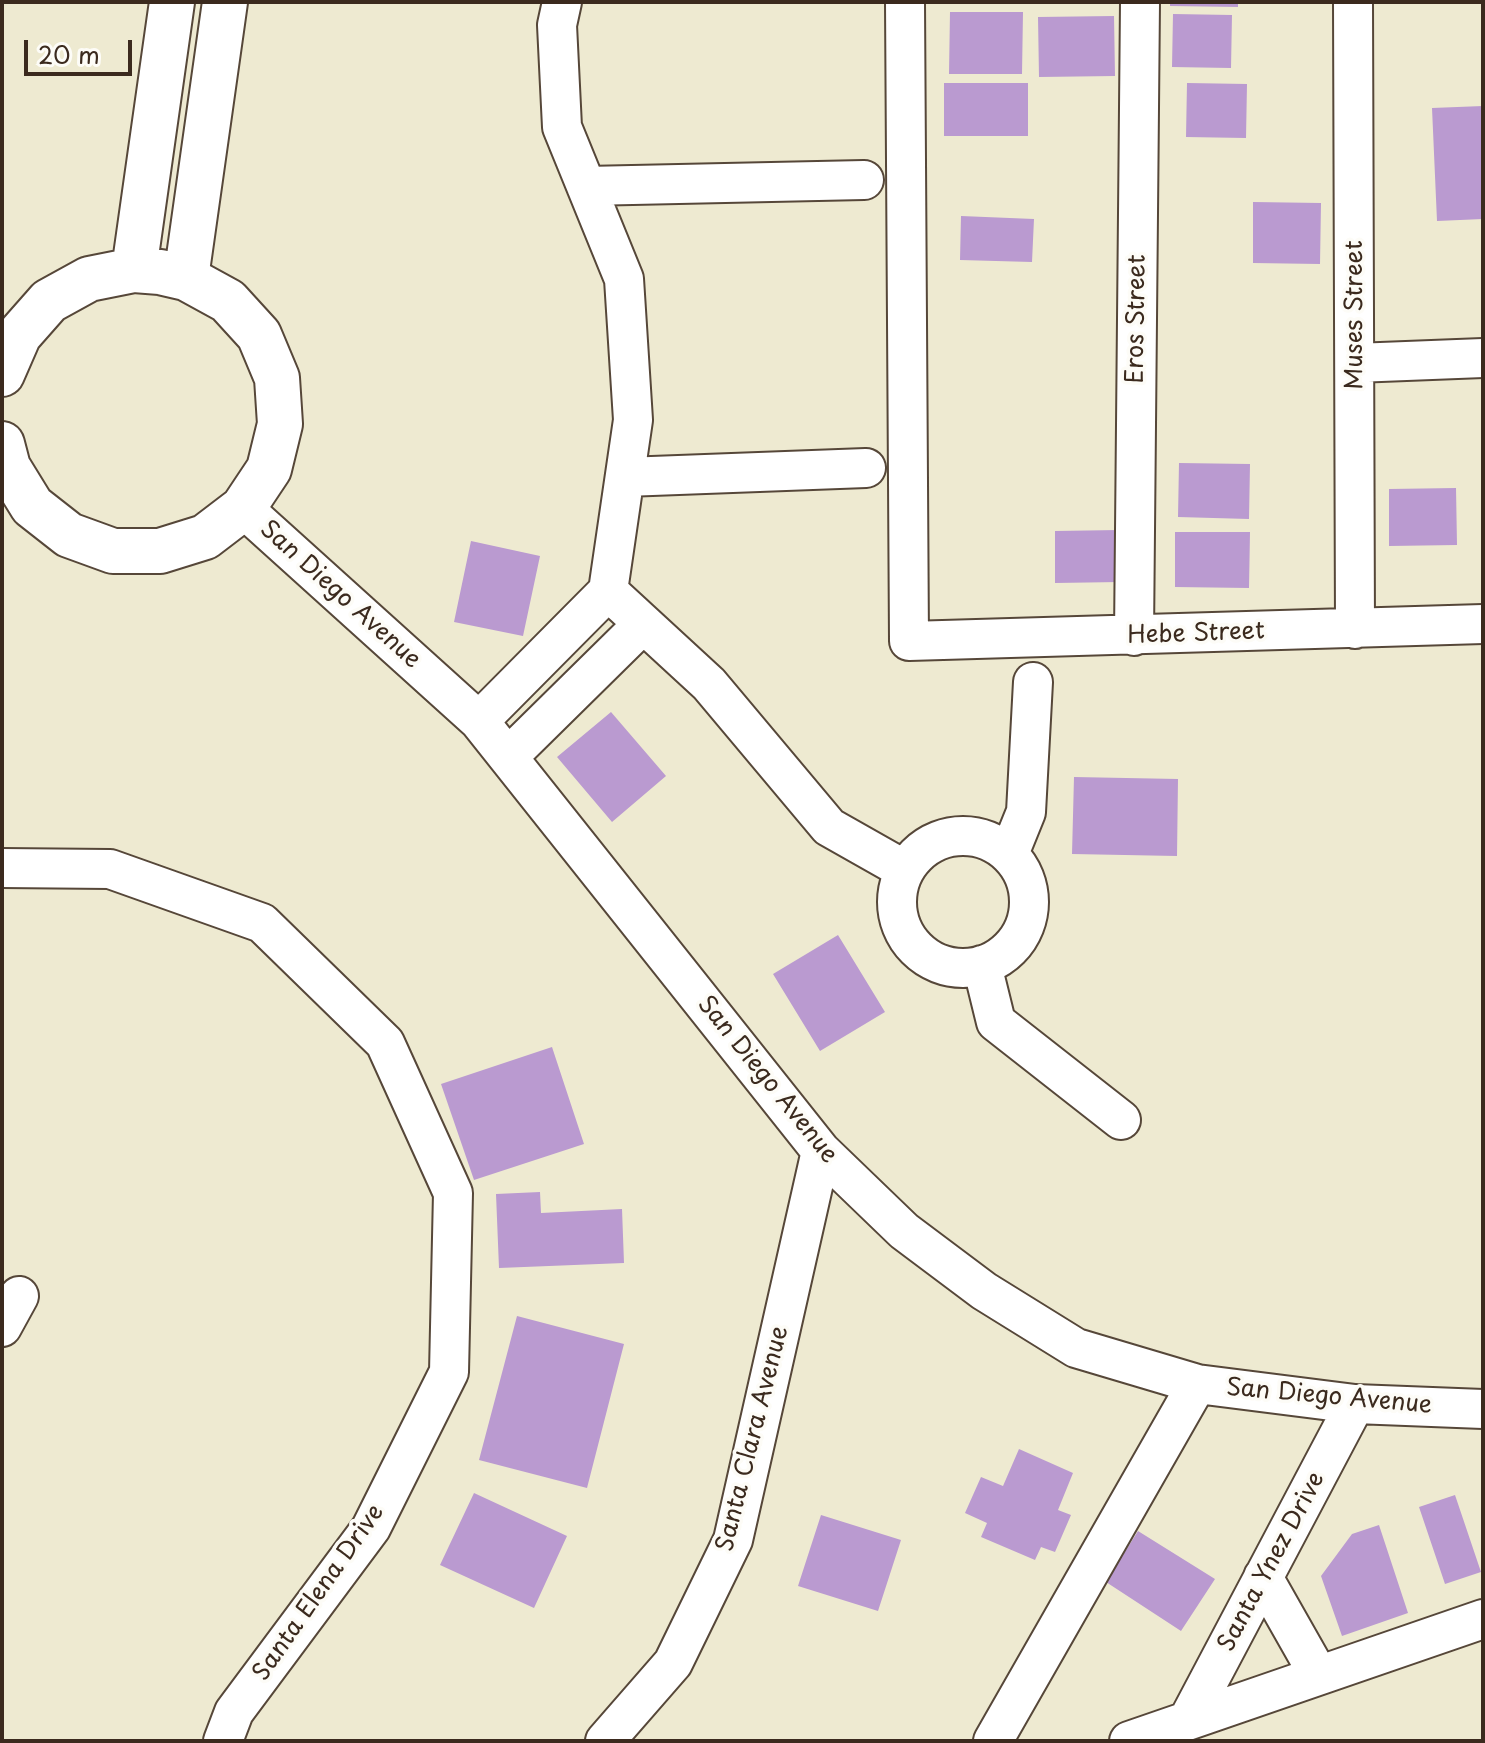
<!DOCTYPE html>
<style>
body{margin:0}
#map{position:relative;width:1485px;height:1743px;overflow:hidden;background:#eeead1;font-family:"Playpen Sans",sans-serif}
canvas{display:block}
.frame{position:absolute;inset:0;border:4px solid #3b2a1e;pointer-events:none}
.scale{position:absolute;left:24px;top:40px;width:108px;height:36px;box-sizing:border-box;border:4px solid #3b2a1e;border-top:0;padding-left:10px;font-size:24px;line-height:28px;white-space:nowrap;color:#3b2a1e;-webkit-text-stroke:6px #fdfcf7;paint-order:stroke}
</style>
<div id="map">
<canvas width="1485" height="1743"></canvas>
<div class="frame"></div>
<div class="scale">20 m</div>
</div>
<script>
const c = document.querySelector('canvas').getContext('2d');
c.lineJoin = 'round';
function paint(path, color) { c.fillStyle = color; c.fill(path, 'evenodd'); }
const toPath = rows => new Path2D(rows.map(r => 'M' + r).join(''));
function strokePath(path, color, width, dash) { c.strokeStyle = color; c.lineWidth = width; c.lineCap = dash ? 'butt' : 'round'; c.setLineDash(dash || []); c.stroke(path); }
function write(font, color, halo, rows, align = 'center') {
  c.font = font + ' "Playpen Sans",sans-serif'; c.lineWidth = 7; c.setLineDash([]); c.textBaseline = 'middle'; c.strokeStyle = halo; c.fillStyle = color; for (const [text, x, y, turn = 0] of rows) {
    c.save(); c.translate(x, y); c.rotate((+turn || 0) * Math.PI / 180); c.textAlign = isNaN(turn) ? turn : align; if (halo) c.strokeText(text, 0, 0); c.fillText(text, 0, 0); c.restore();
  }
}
paint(toPath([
 [1170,2,1238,2,1238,7,1170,6],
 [950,12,1023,12,1022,74,949,74],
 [1173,14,1232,15,1231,68,1172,67],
 [1114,16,1115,76,1039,77,1038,17],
 [944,83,1028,83,1028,136,944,136],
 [1187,83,1247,84,1246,138,1186,137],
 [1483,106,1483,219,1437,221,1432,108],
 [1253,202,1321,203,1320,264,1253,263],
 [961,216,1034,219,1032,262,960,260],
 [1179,463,1250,464,1249,519,1178,517],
 [1456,488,1457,545,1389,546,1389,489],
 [1119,530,1120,582,1055,583,1055,531],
 [1175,532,1250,532,1249,588,1175,587],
 [471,541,540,556,523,636,454,622],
 [611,712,666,776,612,822,557,757],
 [1074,777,1178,779,1177,856,1072,854],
 [838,935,885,1012,820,1051,773,974],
 [552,1047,584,1144,474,1180,441,1084],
 [540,1192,541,1213,622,1209,624,1263,499,1268,496,1194],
 [517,1316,624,1344,587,1488,479,1460],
 [1019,1449,1073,1473,1058,1510,1071,1515,1055,1552,1041,1547,1035,1560,981,1537,987,1523,965,1513,981,1477,1003,1486],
 [474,1493,567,1536,534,1608,440,1565],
 [1455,1495,1481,1572,1445,1584,1419,1507],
 [821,1515,901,1540,878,1611,798,1586],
 [1379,1525,1408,1613,1342,1636,1321,1576,1352,1534],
 [1138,1531,1215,1579,1181,1631,1106,1582]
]), '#ba9ad0');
const minor = toPath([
 [562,2,557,25,562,127,624,279,633,420,608,591],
 [905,2,909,641,1483,624],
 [1353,2,1355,629],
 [586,186,864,180],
 [1355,363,1483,358],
 [625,477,866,468],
 [243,508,479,721,821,1151,904,1231,984,1291,1076,1348,1197,1384,1355,1404,1483,1409],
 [608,591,709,684,829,827,905,870],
 [1134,636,1140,2],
 [479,721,608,591],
 [508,757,642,625],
 '897 902a66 66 0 1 1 132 0a66 66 0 1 1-132 0Z',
 [1009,854,1026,812,1033,682],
 [2,868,110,869,262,923,385,1043,453,1193,449,1372,371,1528,234,1712,223,1741],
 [982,965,996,1022,1121,1120],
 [2,1327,19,1296],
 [1263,1577,1318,1674],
 [1188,1720,1355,1404],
 [605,1741,673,1663,733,1540,821,1151],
 [993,1741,1197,1384],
 [1129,1741,1483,1619]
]);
const tertiary = toPath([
 [134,270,172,2],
 [186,278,225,2],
 [2,374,19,335,49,301,89,279,134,270,160,272,186,278,228,301,259,335,277,378,280,424,269,469,243,508,205,537,160,551,113,551,69,535,32,506,8,467,2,444]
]);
strokePath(minor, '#564739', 42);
strokePath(tertiary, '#564739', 48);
strokePath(minor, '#fff', 38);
strokePath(tertiary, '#fff', 44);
write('24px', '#3b2a1e', '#fdfcf7', [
 ["Muses Street",1355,315,-90],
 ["Eros Street",1137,319,-89],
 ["San Diego Avenue",340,595,42],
 ["Hebe Street",1196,634,-2],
 ["San Diego Avenue",767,1080,51],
 ["San Diego Avenue",1329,1397,5],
 ["Santa Clara Avenue",753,1439,-76],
 ["Santa Ynez Drive",1272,1562,-62],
 ["Santa Elena Drive",319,1593,-55]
]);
</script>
